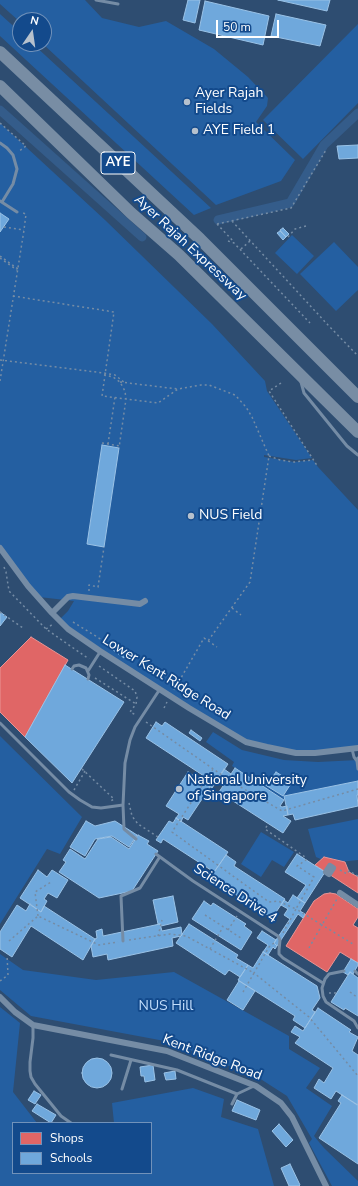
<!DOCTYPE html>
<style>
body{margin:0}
#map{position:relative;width:358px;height:1186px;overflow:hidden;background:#2e4d71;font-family:"Nunito Sans",sans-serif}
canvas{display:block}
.legend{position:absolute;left:12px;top:1122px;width:140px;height:52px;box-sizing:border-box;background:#134a8c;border:1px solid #7192ba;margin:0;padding:5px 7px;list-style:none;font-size:12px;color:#fff}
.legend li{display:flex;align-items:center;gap:8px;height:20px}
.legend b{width:20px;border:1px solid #7192ba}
.north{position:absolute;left:12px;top:12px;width:40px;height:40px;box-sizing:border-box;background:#134a8c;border:1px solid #7192ba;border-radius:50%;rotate:13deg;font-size:11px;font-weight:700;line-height:16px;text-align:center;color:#fff}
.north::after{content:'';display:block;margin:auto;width:14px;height:18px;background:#b6c1cd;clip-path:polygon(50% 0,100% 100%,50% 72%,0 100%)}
.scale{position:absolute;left:216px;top:20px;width:63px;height:18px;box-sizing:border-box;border:2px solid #fff;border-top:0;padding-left:5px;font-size:12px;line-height:14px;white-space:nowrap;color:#fff;-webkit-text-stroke:3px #134a8c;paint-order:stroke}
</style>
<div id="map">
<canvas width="358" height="1186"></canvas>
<ul class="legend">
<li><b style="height:11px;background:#e06666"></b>Shops</li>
<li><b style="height:11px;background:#6fa8dc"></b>Schools</li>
</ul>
<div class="north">N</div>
<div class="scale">50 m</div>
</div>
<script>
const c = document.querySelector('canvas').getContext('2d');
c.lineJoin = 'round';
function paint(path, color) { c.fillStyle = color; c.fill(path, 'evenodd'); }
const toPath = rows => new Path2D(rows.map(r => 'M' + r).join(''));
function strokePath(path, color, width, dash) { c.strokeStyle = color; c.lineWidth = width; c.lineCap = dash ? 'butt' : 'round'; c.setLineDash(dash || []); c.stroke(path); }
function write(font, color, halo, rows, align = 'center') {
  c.font = font + ' "Nunito Sans",sans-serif'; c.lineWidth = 4; c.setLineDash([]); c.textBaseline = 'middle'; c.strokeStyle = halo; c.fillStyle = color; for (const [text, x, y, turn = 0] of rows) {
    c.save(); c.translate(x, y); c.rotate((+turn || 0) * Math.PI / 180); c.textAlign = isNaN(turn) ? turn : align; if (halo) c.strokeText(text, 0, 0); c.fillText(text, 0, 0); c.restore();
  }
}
paint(toPath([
 [0,0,85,0,102,18,139,27,166,21,214,49,248,77,268,98,267,106,256,122,295,160,281,181,216,205,43,44,44,20,20,20,20,22,0,4],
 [0,14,20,32,20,44,33,44,211,208,194,215,0,36],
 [358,24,358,103,303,159,263,120],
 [0,123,105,220,212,324,265,381,267,391,312,458,296,460,264,455,264,457,294,462,313,460,318,467,358,510,358,748,332,752,286,751,246,742,171,696,59,620,68,611,74,601,39,597,0,548],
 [292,235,314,256,297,274,275,253],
 [334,242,358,267,358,290,336,311,300,274],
 [213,732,242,750,284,760,318,762,358,760,358,781,285,796,284,800,232,766,234,762,206,742],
 [0,736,82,817,60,854,47,849,0,924],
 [358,819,358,860,330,863,316,857,308,829],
 [261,832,294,852,284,867,272,860,261,877,241,864],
 [0,954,23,970,96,980,174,972,289,1036,289,1049,320,1068,306,1088,332,1106,314,1136,324,1148,358,1181,358,1186,332,1186,309,1143,312,1139,287,1096,259,1078,170,1042,31,1016,0,990],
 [0,1007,20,1023,13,1092,37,1123,13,1123,13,1173,151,1173,151,1123,114,1123,112,1103,193,1088,224,1099,221,1117,258,1129,274,1186,0,1186]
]), '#245fa1');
const shops = toPath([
 [31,637,68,660,25,737,0,712,0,668,31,637],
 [324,857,345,862,349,872,358,877,358,893,315,865,324,857],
 [330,893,336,894,358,909,358,917,353,925,358,928,358,963,340,952,327,972,286,946,314,901,324,894,330,893]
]);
paint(shops, '#e06666');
strokePath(shops, '#e99494', 1);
const schools = toPath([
 [188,0,200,0,195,23,183,20,188,0],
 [278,0,330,0,327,11,278,0],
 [205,1,269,16,263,45,199,30,205,1],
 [276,14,326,25,320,46,271,36,276,14],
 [358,145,358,158,339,159,337,146,358,145],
 [0,213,9,219,0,232,0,213],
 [283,228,289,234,286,237,280,230,283,228],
 [280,231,286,237,283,240,277,233,280,231],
 [102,445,119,448,104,547,87,544,102,445],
 [0,612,7,617,0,626,0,612],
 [116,647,127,655,124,658,113,650,116,647],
 [65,665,124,702,72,783,25,737,65,665],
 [156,722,162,726,165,722,228,764,212,788,201,781,204,776,146,738,156,722],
 [191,730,202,738,200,741,189,733,191,730],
 [235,768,284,800,280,806,282,807,287,806,288,815,283,816,291,821,283,833,219,792,235,768],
 [224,769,231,774,225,783,218,778,224,769],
 [188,772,210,787,188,820,183,817,181,822,176,818,179,814,166,806,188,772],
 [276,772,292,782,283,796,259,781,263,774,271,779,276,772],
 [358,781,358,795,357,795,358,806,295,820,293,814,288,815,284,796,358,781],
 [176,818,228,852,214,872,163,839,161,843,156,840,169,821,173,823,176,818],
 [86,821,95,826,115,821,137,835,129,847,112,836,95,839,85,856,70,847,86,821],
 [138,835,149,841,147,844,158,851,132,891,99,898,59,872,66,862,63,860,70,849,85,859,98,839,111,837,129,849,138,835],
 [297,854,325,872,305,903,297,898,306,885,285,872,297,854],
 [226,855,236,862,234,866,285,899,272,918,210,878,226,855],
 [38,870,47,877,52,870,68,880,57,898,48,893,44,899,47,901,41,912,20,898,38,870],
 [293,895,305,903,300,911,305,914,303,918,298,914,277,946,274,943,290,919,284,915,288,909,281,905,284,900,288,903,293,895],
 [173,896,178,922,161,926,160,924,158,924,153,900,173,896],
 [204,901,211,906,213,903,246,924,244,926,252,932,241,950,192,919,204,901],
 [30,904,41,912,44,906,95,939,83,960,31,926,12,957,0,949,0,932,17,905,26,911,30,904],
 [160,924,162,931,181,927,182,935,181,936,172,938,173,946,108,960,107,954,93,957,91,946,95,939,97,938,96,931,102,929,103,936,160,924],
 [189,924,238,955,236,958,248,965,240,977,229,970,225,975,176,943,189,924],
 [262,931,276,940,274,943,277,946,275,949,273,947,268,955,263,952,268,945,257,938,262,931],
 [263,952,317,986,320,998,312,1010,315,1012,305,1028,293,1020,295,1016,238,980,248,965,253,968,263,952],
 [351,959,358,963,358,965,353,974,350,972,348,975,343,972,351,959],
 [350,972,358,978,358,1016,345,1008,344,1010,331,1002,350,972],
 [239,981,255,991,243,1010,227,1000,239,981],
 [318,1008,351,1030,349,1032,358,1037,352,1051,358,1055,358,1103,357,1105,336,1091,331,1099,314,1088,319,1079,324,1083,333,1068,295,1043,300,1037,291,1032,295,1026,303,1031,318,1008],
 '82 1073a15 15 0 1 1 30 0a15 15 0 1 1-30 0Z',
 [153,1065,155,1080,145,1082,144,1076,141,1076,140,1067,153,1065],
 [175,1071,176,1079,166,1080,164,1073,175,1071],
 [34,1091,41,1095,35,1104,28,1100,34,1091],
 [342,1095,358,1105,358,1164,319,1138,341,1103,338,1101,342,1095],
 [237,1100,260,1110,256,1120,232,1111,237,1100],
 [37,1104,56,1115,51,1123,32,1111,37,1104],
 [279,1124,293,1140,286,1147,272,1131,279,1124],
 [290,1164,300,1185,299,1186,289,1186,281,1168,290,1164]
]);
paint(schools, '#6fa8dc');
strokePath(schools, '#9ac2e6', 1);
strokePath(toPath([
 [0,110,142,237],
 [218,220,290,203,324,145,358,113]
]), '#345c8a', 9);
strokePath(toPath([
 [0,123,26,146,18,152],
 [232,221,328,325,358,356],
 [217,224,291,208,326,150],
 [217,224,234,242],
 [4,227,24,230],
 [288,237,295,229,306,226],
 [228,241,234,243,310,323],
 [241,249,250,241],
 [0,256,18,269],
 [0,258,17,270],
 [13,296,114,312,102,396,158,403,178,389,201,385,209,385,235,395,246,407,252,417,269,456,250,582,208,641],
 [0,360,104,373,115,375,125,383],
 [104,375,113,377,120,382,125,391,126,399,119,448],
 [0,381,24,230,26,214,23,213],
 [120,382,178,389],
 [281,383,269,391,318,467],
 [102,443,120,446],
 [108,444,115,397],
 [269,456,280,460,294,462,313,460],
 [4,567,6,572,9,591,46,629,89,659],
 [89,591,89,585,98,587,104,547],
 [232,608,241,615],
 [0,612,23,628],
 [73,622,115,648],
 [46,629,53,624],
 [99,666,135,691,137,697,136,704,130,712,136,715],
 [95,678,136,704],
 [174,690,204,638,217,647],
 [164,708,167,702],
 [146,722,232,782,282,811,358,789],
 [82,769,114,799,111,801],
 [213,769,172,832,269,902,278,901,296,909,314,877,297,866,306,860,305,857,265,829,268,824],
 [74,790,85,771],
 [129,803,132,816,138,824,158,837],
 [340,870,347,874,349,871,358,876],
 [205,915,241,938],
 [38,916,35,892,51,882],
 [228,930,237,916],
 [283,933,296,909,322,925,337,899],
 [158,936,162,920],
 [129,940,170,934,186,936,254,973,243,992],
 [9,941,38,916,99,945,118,942],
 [274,943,269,947,254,973,309,1017,358,1076],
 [309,948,322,925,353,944],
 [210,949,223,927],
 [0,981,8,975,7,955],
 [350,992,358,998],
 [329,993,336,993]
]), '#758ca5', 1.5, [2, 3]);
strokePath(toPath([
 [96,0,118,4],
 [0,143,7,148,13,155,17,169,13,184,2,202],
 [0,201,17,212],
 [301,382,304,393,347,446,358,455],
 [72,669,74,666,79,665,86,668,89,675,88,679],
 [88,671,100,652],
 [0,723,69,792,80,800,92,807,101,808,123,805],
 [352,749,354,757,357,761,358,758],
 [357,761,358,769],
 [136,839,124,829,123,805,125,763,130,740,135,727,160,689],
 [156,854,193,881,278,936,280,940,279,950,279,954,283,958,323,983],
 [123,941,121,896,140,888,159,858],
 [344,971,329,974,325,979,322,988,323,996,326,1002,354,1021,358,1028],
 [355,971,358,974],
 [33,1025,33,1038,30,1062,30,1071,31,1077,35,1084,61,1116,71,1123],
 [111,1055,177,1070,237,1094],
 [122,1089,131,1060],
 [232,1104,237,1094,254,1086]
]), '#758ca5', 3);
strokePath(toPath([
 [0,548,28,586,52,613,68,629,100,651,189,708,246,742,267,747,296,753,315,753,358,748],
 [52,613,68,597,73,596,140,604,145,601],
 [330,866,333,868,329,874,326,872,330,866],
 [340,893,358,905],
 [0,997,15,1012,33,1025,167,1051,256,1086,281,1103,292,1117,326,1186]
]), '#758ca5', 6);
strokePath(toPath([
 [0,52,200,239,358,397],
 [0,86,131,213,179,255,358,432]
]), '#788da4', 12);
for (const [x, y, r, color] of [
 [187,102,4,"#b6c1cd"],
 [195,131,4,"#b6c1cd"],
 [191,516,4,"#b6c1cd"],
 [179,789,4,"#b6c1cd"]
]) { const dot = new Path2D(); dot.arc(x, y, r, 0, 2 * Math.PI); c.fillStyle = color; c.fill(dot); strokePath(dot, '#134a8c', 1.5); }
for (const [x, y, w] of [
 [118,163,34]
]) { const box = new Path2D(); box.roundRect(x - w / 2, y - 11, w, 22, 3); c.fillStyle = '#134a8c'; c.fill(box); strokePath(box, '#fff', 1); }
write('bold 13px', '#fff', null, [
 ["AYE",118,163]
]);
write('14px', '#fff', '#134a8c', [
 ["Ayer Rajah",195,94],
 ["Fields",195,110],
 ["AYE Field 1",203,131],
 ["NUS Field",199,516],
 ["National University",187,781],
 ["of Singapore",187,797]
], 'left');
write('14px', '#fff', '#134a8c', [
 ["Ayer Rajah Expressway",190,248,43],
 ["Lower Kent Ridge Road",166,678,32],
 ["Science Drive 4",235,894,33],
 ["Kent Ridge Road",212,1058,21]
]);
write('14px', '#c3defc', '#134a8c', [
 ["NUS Hill",166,1007]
]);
</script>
